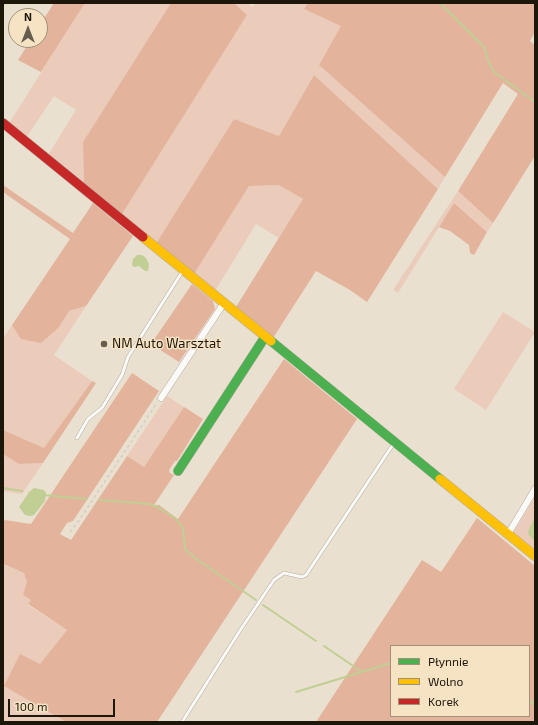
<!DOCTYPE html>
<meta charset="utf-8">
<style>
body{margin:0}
#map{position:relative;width:538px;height:725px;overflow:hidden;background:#eae0cf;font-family:"Exo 2",sans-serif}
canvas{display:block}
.frame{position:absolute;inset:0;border:4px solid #1d170b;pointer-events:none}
.legend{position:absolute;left:390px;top:645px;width:140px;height:72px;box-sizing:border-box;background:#f5e3c4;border:1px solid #9f917a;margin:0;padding:5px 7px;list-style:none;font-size:12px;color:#1d170b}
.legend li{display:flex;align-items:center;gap:8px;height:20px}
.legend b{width:20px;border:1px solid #9f917a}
.north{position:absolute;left:8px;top:8px;width:40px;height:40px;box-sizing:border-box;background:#f5e3c4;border:1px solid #9f917a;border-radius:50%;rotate:0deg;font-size:11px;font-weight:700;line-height:16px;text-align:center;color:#1d170b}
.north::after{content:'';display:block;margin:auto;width:14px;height:18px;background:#655d50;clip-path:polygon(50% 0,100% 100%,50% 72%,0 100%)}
.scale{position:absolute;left:8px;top:699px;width:107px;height:18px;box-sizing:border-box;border:2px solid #1d170b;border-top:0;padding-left:5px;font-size:12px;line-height:14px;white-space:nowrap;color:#1d170b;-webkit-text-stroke:3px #f5e3c4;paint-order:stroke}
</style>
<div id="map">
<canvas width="538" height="725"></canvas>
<div class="frame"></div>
<ul class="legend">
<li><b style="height:5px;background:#4caf50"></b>Płynnie</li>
<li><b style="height:5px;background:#ffc107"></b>Wolno</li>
<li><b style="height:5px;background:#c62828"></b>Korek</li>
</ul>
<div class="north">N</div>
<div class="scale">100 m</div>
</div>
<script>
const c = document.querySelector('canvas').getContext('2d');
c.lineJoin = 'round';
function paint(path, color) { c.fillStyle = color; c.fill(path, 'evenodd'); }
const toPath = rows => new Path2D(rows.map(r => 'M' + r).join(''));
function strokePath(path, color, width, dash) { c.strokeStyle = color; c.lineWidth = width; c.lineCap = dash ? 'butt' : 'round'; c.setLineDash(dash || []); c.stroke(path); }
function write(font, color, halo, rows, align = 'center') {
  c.font = font + ' "Exo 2",sans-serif'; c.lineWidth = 3; c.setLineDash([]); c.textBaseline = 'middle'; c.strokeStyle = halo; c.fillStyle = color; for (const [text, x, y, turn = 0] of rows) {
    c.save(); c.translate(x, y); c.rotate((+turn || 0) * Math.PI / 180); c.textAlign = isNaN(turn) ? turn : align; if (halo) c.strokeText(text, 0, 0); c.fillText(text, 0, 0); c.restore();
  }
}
paint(toPath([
 [85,3,171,3,83,142,84,184,48,155,76,110,54,96,26,138,8,125],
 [234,3,248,3,252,7,255,3,308,3,304,9,342,26,319,65,445,177,438,189,314,75,279,136,234,119,157,242,122,214,247,15],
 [279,185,303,199,279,238,256,224,215,291,194,274,249,186],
 [458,191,493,223,487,232,454,203,398,293,393,290],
 [86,306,54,355,92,381,44,448,3,430,3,339,12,325,22,339,59,327,69,311],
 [503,312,535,332,486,410,454,389],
 [167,396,184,407,144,467,127,456],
 [3,454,19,464,43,463,22,494,3,491],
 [535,497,535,551,513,533],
 [4,564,24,573,28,582,23,595,31,600,28,605,67,630,40,664,4,686,66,722,3,722]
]), '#ebcbba');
paint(toPath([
 [54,3,85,3,41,72,18,60,31,40,40,40,40,25],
 [171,3,234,3,247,15,122,214,84,184,83,142],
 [308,3,535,3,535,32,530,41,535,45,535,156,493,223,458,191,518,94,503,83,445,177,319,65,341,26,304,9],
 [314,75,438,189,367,302,350,290,316,271,273,338,236,307,303,199,279,185,249,186,194,274,157,242,234,119,279,136],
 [3,185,73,233,93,203,133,236,86,306,69,311,59,327,41,343,21,339,12,325,70,239,3,192],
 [454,203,487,232,474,255,470,253,469,245,450,231,439,227],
 [192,284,213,301,215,309,179,362,151,344],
 [284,359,357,419,157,722,66,722,4,686,20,654,40,664,67,630,28,604,31,600,23,595,27,582,24,573,4,564,3,565,3,523,5,520,31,524,132,373,159,391,73,521,67,523,60,534,71,540,127,456,144,467,184,407,203,419,177,461,175,461,169,470,170,473,174,475,154,505,159,505,178,519],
 [92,381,96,383,43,463,19,464,3,454,3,430,44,448],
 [477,518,535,566,535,722,316,722,422,560,441,572],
 [391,646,529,646,529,716,391,716]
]), '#e3b39c');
paint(toPath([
 [137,255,142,255,146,258,149,264,148,271,145,271,139,266,134,267,132,265,133,259],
 [34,488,44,490,46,493,45,501,34,515,30,516,25,515,19,507,29,492],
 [535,517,535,542,528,534,529,529]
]), '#c1ce94');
strokePath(toPath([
 [440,3,484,47,489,63,494,72,535,102],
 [3,488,22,491],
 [44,495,87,499],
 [100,500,150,504,157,507,175,518,183,528,185,549,195,558,256,600],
 [263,605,316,641],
 [324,646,362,672],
 [296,692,391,663],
 [529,699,535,706]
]), '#c1ce94', 2);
const lane = toPath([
 [77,438,88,419,102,408,122,375,128,357,182,272],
 [182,722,241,629,274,580,284,573,302,577,306,575,394,443]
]);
const street = toPath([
 [161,398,224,303],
 [508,534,535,489]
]);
const fast = toPath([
 [271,341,440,479],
 [178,471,265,337]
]);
const slow = toPath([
 [143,237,271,341],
 [440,479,535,556]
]);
const jam = toPath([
 [3,123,143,237]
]);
strokePath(lane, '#b4aca0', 4);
strokePath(street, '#b4aca0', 7);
strokePath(fast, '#b4aca0', 10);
strokePath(slow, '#b4aca0', 10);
strokePath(jam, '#b4aca0', 10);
strokePath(toPath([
 [3,6,5,3],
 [70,532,78,522,157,403]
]), '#d0ccc7', 1.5, [3, 3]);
strokePath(lane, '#fcfaf8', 3);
strokePath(street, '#fcfaf8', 6);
strokePath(fast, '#4caf50', 9);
strokePath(slow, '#ffc107', 9);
strokePath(jam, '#c62828', 9);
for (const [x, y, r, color] of [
 [104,344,4,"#655d50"]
]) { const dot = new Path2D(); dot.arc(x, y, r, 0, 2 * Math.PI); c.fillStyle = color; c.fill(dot); strokePath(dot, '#f5e3c4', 1.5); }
write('13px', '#1d170b', '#f5e3c4', [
 ["NM Auto Warsztat",112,344]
], 'left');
</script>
